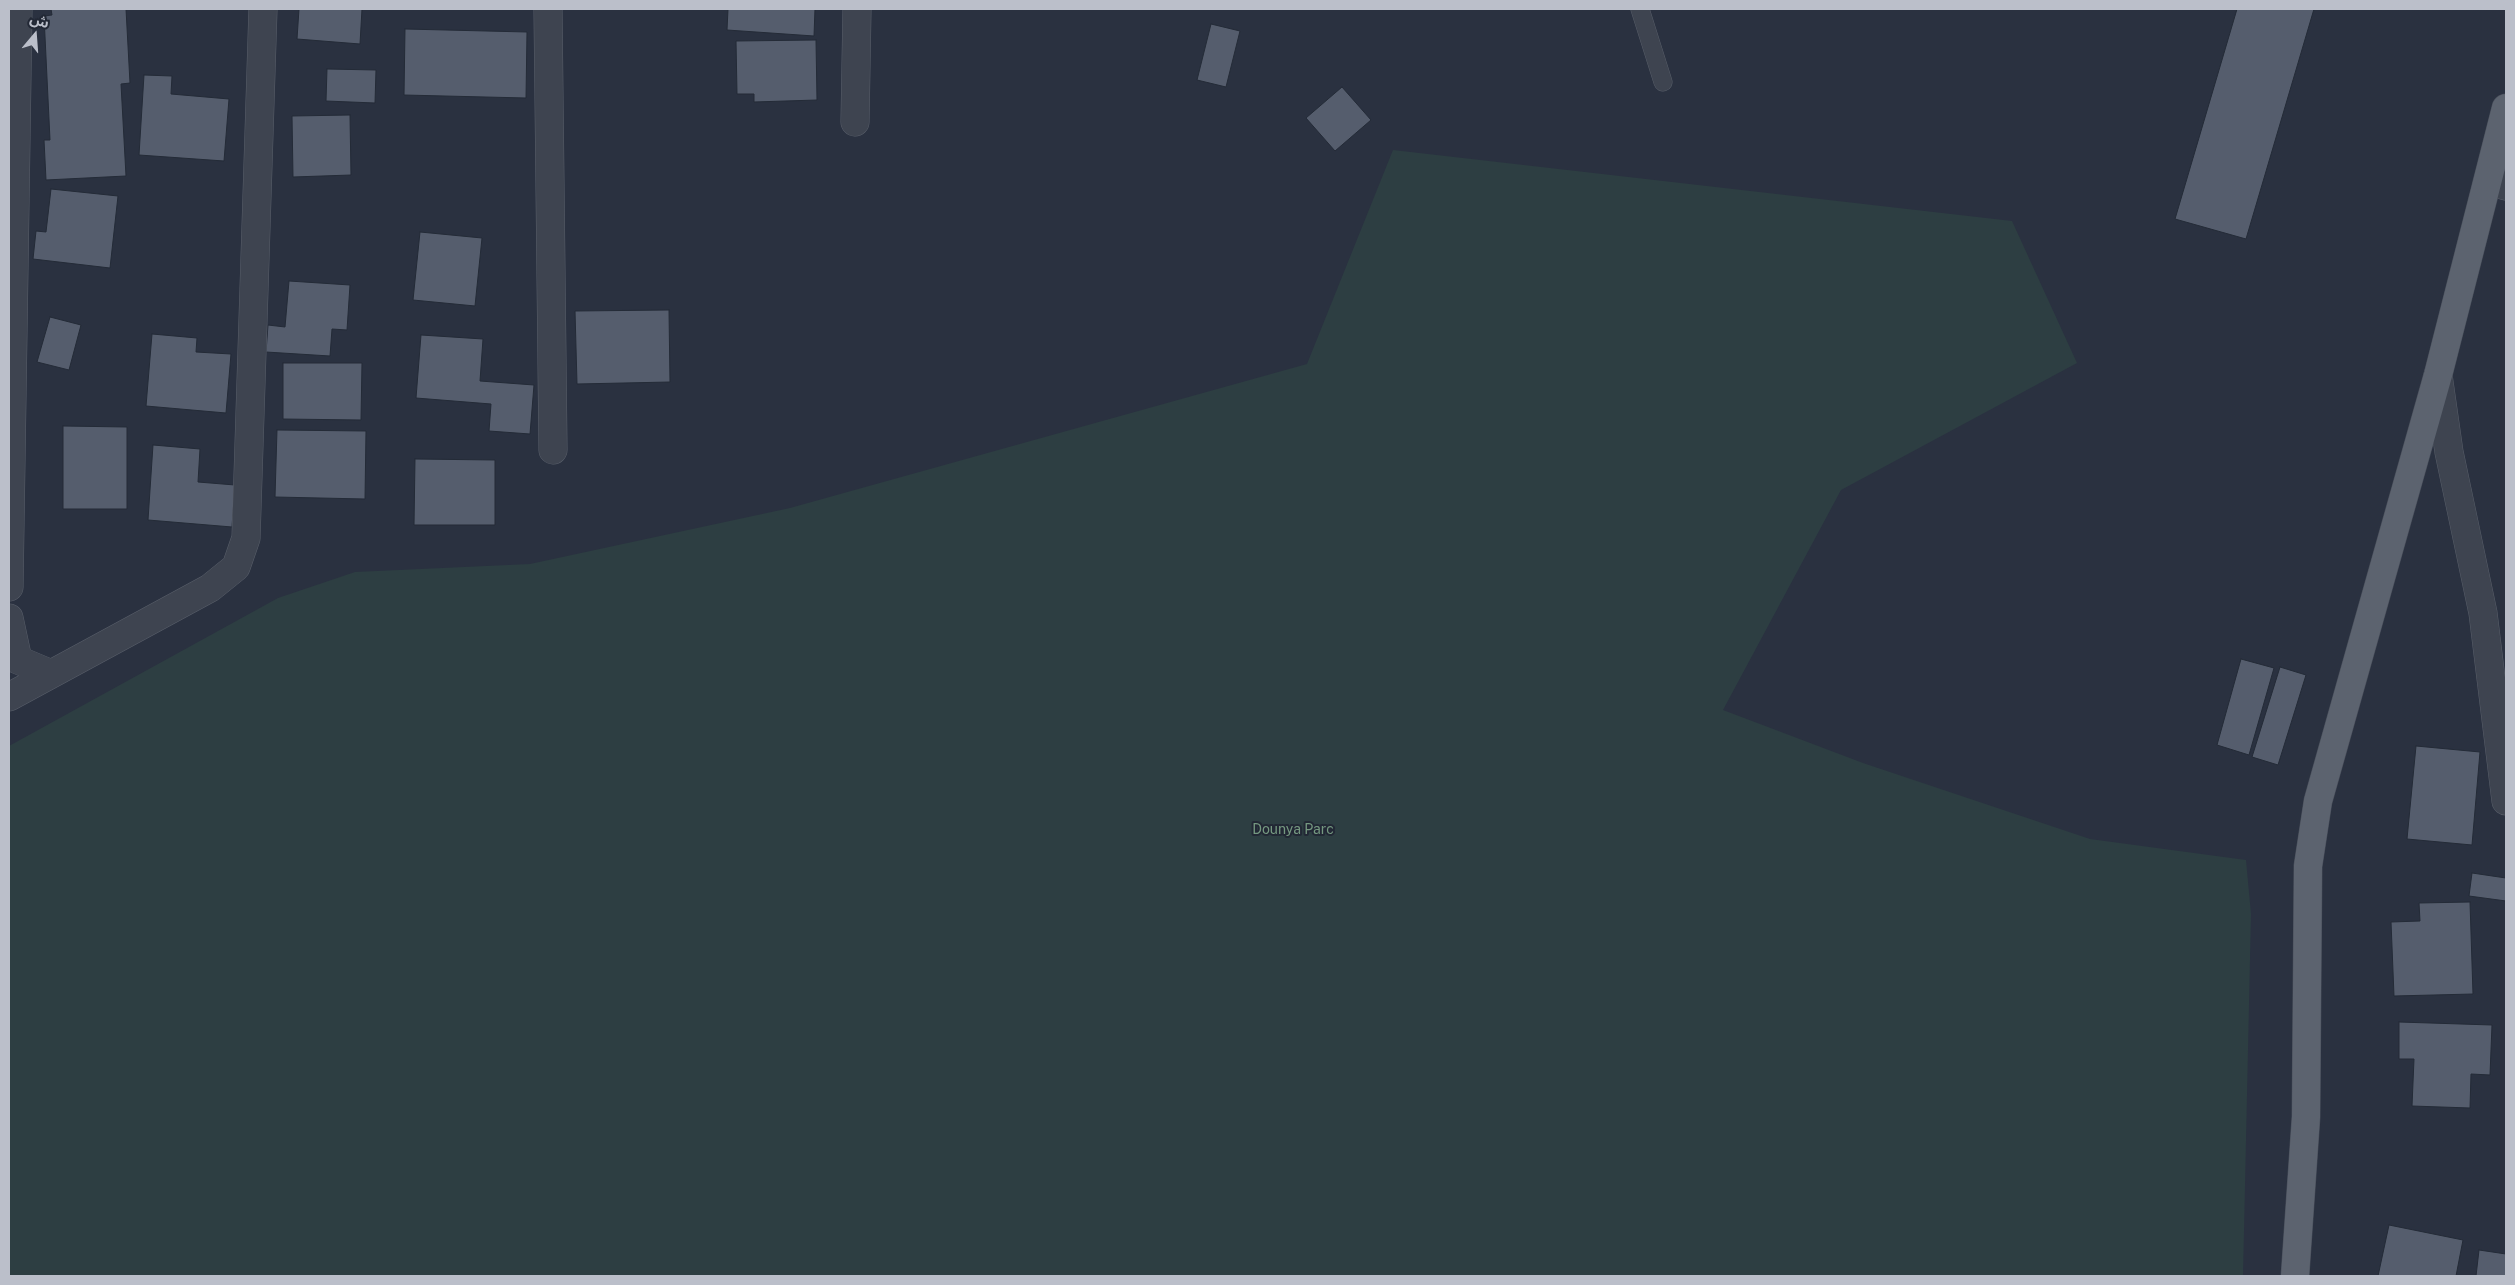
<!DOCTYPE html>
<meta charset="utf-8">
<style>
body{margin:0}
#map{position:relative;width:2515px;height:1285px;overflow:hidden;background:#2a3140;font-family:"Public Sans","Noto Sans Arabic",sans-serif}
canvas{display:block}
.frame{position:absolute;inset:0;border:10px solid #bbbfca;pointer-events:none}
.north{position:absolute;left:10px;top:10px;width:50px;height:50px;-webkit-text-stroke:4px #222835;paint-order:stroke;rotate:18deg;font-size:14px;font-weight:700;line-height:20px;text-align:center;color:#bbbfca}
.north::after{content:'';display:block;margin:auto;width:18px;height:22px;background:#bbbfca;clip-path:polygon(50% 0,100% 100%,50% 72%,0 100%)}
</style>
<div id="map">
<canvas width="2515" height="1285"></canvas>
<div class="frame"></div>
<div class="north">ش</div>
</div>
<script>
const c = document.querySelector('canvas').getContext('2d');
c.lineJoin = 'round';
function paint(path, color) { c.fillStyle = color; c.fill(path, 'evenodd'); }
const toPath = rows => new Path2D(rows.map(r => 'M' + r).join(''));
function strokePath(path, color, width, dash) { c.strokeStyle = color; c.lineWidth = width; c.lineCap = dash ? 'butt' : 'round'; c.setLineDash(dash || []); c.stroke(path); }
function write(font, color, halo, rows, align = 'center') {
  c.font = font + ' "Public Sans",sans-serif'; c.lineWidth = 4; c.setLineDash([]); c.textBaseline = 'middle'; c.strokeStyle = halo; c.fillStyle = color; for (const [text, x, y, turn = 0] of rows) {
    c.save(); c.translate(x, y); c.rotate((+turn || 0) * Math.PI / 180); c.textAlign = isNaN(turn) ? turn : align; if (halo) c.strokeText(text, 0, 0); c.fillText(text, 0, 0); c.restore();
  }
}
paint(toPath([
 [1393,150,2012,221,2077,363,1841,490,1723,710,1863,763,2090,839,2246,860,2251,914,2243,1276,9,1276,9,746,278,598,355,572,530,564,790,508,1307,364]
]), '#2d3e42');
const building = toPath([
 [51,9,126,9,130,83,121,84,126,176,46,180,44,140,50,140,44,16,52,15,51,9],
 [299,9,362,9,360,44,297,39,299,9],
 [728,9,815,9,814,36,727,30,728,9],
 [2237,9,2314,9,2246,239,2175,219,2237,9],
 [1211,24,1240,31,1226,87,1197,80,1211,24],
 [405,29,527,32,526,98,404,95,405,29],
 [816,40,817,100,754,102,754,94,737,94,736,41,816,40],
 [327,69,376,70,375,103,326,101,327,69],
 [144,75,172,76,171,94,229,99,224,161,139,155,144,75],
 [1342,87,1371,120,1335,151,1306,118,1342,87],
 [350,115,351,175,293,177,292,116,350,115],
 [51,189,118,196,110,268,33,259,36,231,46,232,51,189],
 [420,232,482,238,475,306,413,300,420,232],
 [289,281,350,285,347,330,332,329,330,356,266,352,268,325,285,327,289,281],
 [669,310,670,382,577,384,575,311,669,310],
 [50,317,81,325,69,370,37,362,50,317],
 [152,334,197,338,196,352,231,354,226,413,146,406,152,334],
 [421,335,483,339,480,381,534,385,530,434,489,431,491,404,416,398,421,335],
 [283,363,362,363,361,420,283,419,283,363],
 [63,426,127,427,127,509,63,509,63,426],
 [277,430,366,431,365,499,275,497,277,430],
 [153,445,200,449,198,482,235,485,232,527,148,520,153,445],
 [415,459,495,460,495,525,414,525,415,459],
 [2241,659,2274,668,2249,755,2217,745,2241,659],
 [2280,667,2306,675,2278,765,2252,757,2280,667],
 [2416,746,2480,752,2472,845,2407,839,2416,746],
 [2472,873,2506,878,2506,901,2469,896,2472,873],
 [2470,902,2473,994,2394,996,2391,922,2420,921,2419,903,2470,902],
 [2399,1022,2492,1025,2490,1075,2471,1074,2470,1108,2412,1106,2414,1059,2399,1059,2399,1022],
 [2389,1225,2463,1240,2456,1276,2378,1276,2389,1225],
 [2479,1250,2506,1254,2506,1276,2476,1276,2479,1250]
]);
paint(building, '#555d6d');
strokePath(building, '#242b37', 1);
const service = toPath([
 [1640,9,1663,82]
]);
const minor = toPath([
 [548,9,553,450],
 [855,122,857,9],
 [2488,181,2506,186],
 [2438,375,2449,452,2483,613,2506,801],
 [9,587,18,9],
 [9,618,18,660,49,673],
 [9,697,210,588,236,567,246,538,263,9]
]);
const primary = toPath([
 [2295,1276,2306,1117,2308,866,2318,801,2438,375,2506,108]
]);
strokePath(service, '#595f6a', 19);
strokePath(minor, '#595f6a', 29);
strokePath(primary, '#474d59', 29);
strokePath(service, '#3e4450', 18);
strokePath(minor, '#3e4450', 28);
strokePath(primary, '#5c636f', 28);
write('14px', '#759880', '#222835', [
 ["Dounya Parc",1293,830]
]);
</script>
